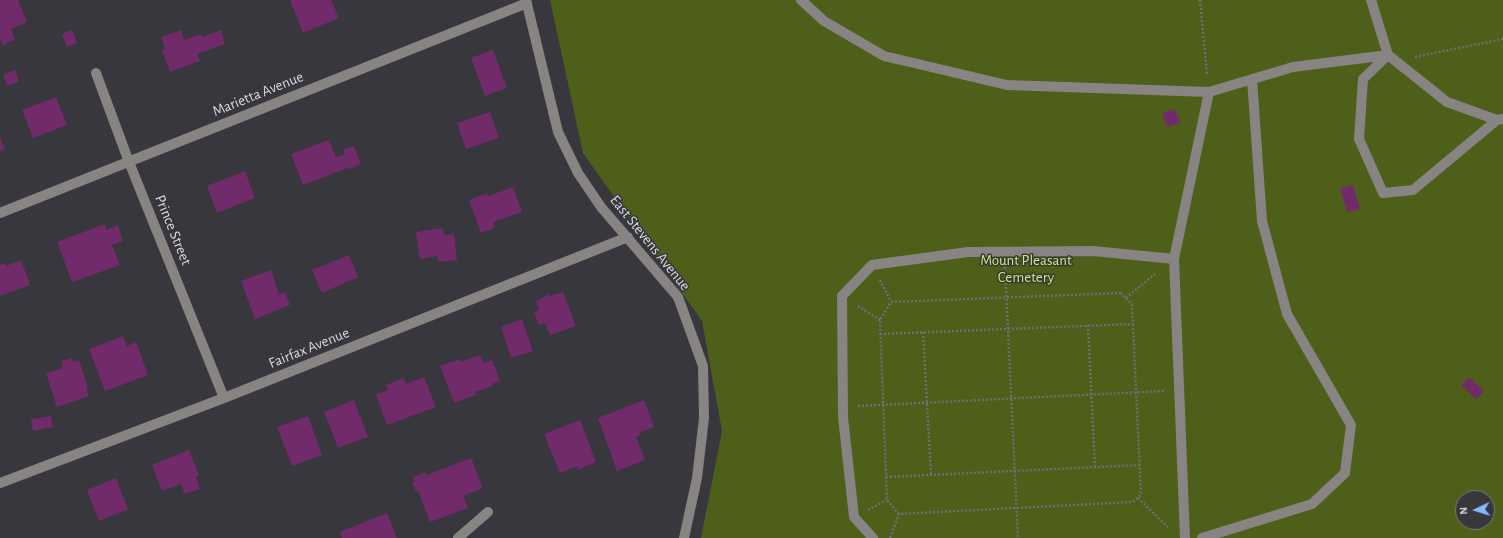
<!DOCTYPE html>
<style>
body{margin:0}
#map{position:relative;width:1503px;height:538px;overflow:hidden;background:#37373d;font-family:"Alegreya Sans",sans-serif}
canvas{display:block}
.north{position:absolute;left:1455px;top:490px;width:40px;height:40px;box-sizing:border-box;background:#37373d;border:1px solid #78787d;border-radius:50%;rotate:266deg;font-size:11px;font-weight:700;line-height:16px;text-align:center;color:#d9d9dd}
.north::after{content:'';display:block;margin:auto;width:14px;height:18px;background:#85bbfb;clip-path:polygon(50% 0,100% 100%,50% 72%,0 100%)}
</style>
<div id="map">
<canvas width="1503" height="538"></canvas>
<div class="north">N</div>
</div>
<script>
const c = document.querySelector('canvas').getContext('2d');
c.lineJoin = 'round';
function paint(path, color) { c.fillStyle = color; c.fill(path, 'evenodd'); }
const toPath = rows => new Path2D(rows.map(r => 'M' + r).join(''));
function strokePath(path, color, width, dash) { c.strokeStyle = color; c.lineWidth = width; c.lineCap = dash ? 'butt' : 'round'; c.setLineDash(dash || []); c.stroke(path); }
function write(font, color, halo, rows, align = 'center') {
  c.font = font + ' "Alegreya Sans",sans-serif'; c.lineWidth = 3; c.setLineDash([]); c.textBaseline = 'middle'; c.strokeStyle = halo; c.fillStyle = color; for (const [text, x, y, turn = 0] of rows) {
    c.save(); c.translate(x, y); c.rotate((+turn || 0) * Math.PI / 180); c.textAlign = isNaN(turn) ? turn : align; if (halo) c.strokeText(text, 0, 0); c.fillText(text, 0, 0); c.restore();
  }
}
paint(toPath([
 [550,0,1503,0,1503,538,701,538,722,431,702,321,583,153],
 [1463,498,1487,498,1487,522,1463,522]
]), '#4d5f19');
paint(toPath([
 [0,0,18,0,27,22,11,29,15,39,3,45,0,38],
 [290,0,331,0,339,18,303,33],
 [72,30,77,43,67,47,62,34],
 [181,30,184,40,201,34,202,37,221,30,225,44,197,54,200,61,170,72,162,50,165,48,161,37],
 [493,50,507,88,485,96,471,58],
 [15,70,19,81,7,86,3,75],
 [56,97,67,125,33,138,22,110],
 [1175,109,1180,123,1167,127,1162,113],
 [490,112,499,138,466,149,457,123],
 [0,137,5,149,0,151],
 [329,140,336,157,344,154,343,150,354,146,361,164,350,169,350,167,303,185,291,154],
 [245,171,255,198,217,213,207,186],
 [1353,185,1360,209,1347,212,1340,188],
 [513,187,522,212,493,222,495,228,481,233,469,200,487,193,488,196],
 [105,224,106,230,118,225,123,241,112,245,120,265,72,282,57,242],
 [443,228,444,235,454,234,457,260,439,262,437,256,420,259,416,232],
 [349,255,358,277,322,293,312,270],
 [21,260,30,285,0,296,0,265,5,263,6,266],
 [271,270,279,294,285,292,290,305,255,319,241,281],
 [563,292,576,326,550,335,545,323,539,325,534,312,539,310,536,301,550,294,550,296],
 [522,319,533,351,511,358,501,327],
 [123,336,127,346,136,342,148,375,105,391,89,349],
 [480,355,484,363,492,360,500,381,492,384,493,386,475,392,476,395,454,403,440,366,460,359,461,362],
 [71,358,73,362,79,360,88,388,86,389,89,396,57,407,46,373,63,368,61,361],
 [424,377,436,407,387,425,376,395,388,390,386,385,404,378,406,384],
 [1469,377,1484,391,1476,399,1461,385],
 [354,400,368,437,338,448,324,412],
 [644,400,654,427,639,433,640,435,636,437,645,460,617,471,598,418],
 [51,416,53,427,33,431,31,419],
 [308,416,322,455,292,466,277,427],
 [580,420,596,462,578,470,577,466,560,473,544,434],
 [189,450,199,476,196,477,200,489,185,494,181,484,162,491,152,465],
 [471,458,483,488,463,496,468,508,430,522,418,491,416,492,412,483,415,482,413,477,426,472,427,475],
 [116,478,128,509,99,521,87,490],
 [387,513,397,538,342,538,340,532]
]), '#712b6b');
strokePath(toPath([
 [1200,0,1207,75],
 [1415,57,1503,39],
 [1005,267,1018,538],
 [880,280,891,302],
 [1120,293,1132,304,1141,495,1132,502,899,514,887,500,880,320,891,302,1120,293],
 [1126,298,1155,274],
 [858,306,880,320],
 [1088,325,1095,467],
 [923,332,931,475],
 [880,334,1133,324],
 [858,406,1164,391],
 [886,477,1140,465],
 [1138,498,1168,527],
 [868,510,887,500],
 [890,538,899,514]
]), '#6e6e73', 2.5, [2, 2]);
strokePath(toPath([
 [526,0,558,132,578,173,601,207,678,297,703,366,704,418,697,478,684,538],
 [801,0,824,21,884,56,1007,85,1209,92,1293,67,1388,55,1363,79,1359,139,1383,193,1413,190,1497,120],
 [1371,0,1388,55,1447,102,1497,120,1503,119],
 [96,73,129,162,224,398],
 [0,213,527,3],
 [0,483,224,398,628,237],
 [458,538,488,512],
 [873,538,854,517,843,417,842,296,872,265,968,252,1093,251,1174,259],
 [1185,538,1174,259,1209,92],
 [1202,538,1312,504,1345,473,1351,425,1287,314,1262,221,1252,79]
]), '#878483', 10);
write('15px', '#d9d9dd', '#37373d', [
 ["Marietta Avenue",258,94,-22],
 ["Prince Street",173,230,68],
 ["East Stevens Avenue",650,243,51],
 ["Fairfax Avenue",309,348,-22]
]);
write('15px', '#caed6e', '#37373d', [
 ["Mount Pleasant",1026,260],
 ["Cemetery",1026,277]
]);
</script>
